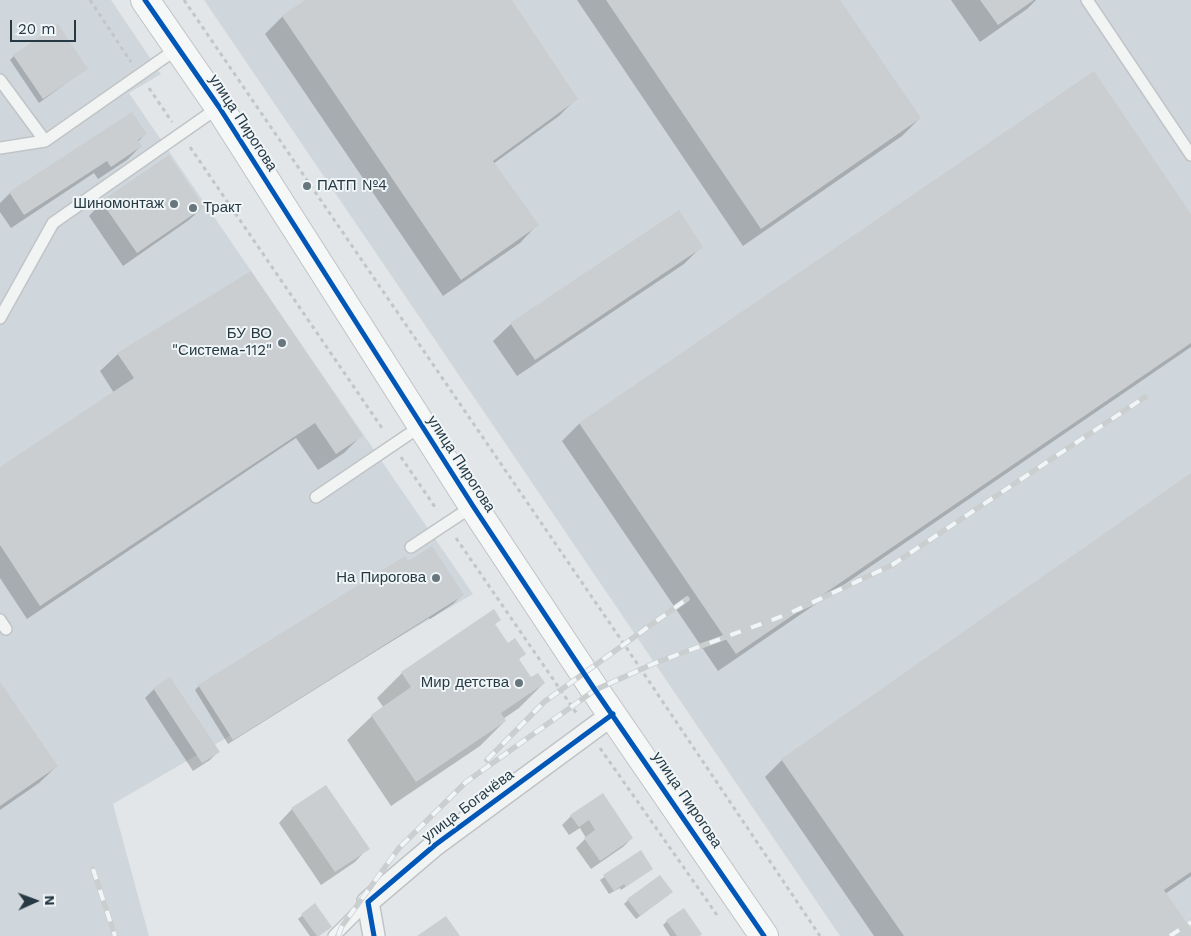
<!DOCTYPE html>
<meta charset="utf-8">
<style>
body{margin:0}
#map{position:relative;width:1191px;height:936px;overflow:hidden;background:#e2e6e8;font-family:"Work Sans",sans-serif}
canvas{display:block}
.north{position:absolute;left:10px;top:876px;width:50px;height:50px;-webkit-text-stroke:4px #f0f5f8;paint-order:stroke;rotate:88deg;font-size:14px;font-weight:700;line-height:20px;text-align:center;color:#273a43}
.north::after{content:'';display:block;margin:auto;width:18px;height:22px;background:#273a43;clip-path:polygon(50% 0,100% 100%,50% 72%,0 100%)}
.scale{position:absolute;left:10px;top:20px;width:66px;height:22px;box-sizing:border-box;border:2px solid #273a43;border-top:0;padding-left:6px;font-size:15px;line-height:18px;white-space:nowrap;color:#273a43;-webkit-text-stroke:4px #f0f5f8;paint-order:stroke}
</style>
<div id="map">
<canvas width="1191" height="936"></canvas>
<div class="north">N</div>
<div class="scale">20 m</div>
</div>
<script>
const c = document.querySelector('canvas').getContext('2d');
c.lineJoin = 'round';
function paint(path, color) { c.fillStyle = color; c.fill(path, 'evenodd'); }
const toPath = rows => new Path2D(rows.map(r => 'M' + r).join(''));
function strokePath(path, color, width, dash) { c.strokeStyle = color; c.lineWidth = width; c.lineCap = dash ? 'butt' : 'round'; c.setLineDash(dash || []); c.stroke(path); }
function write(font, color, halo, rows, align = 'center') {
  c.font = font + ' "Work Sans",sans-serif'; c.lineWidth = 4; c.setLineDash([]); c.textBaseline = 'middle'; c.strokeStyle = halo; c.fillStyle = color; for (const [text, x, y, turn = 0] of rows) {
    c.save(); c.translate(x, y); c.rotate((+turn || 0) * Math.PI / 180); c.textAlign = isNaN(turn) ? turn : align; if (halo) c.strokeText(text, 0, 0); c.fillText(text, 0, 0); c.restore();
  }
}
paint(toPath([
 [0,0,111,0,161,74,129,93,473,594,113,804,149,936,0,936],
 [204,0,1191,0,1191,936,840,936]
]), '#d0d7dc');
paint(toPath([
 [308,0,510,0,576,99,559,116,493,164,537,225,520,243,443,296,265,34,282,17],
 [577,0,839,0,920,118,902,136,743,246],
 [951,0,1036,0,1027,9,980,42],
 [14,56,86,69,39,103,10,60],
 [1094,73,1191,216,1191,347,718,671,562,441,579,424],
 [145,134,138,142,141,146,127,160,98,179,94,173,11,228,0,212,0,203,10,193],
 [102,202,203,207,189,220,123,266,89,216],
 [701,247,684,264,517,376,493,341,511,324],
 [118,354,361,436,344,453,318,470,296,438,27,619,0,578,0,468,114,393,100,371],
 [1191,475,1191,876,1165,894,1191,931,1191,936,874,936,765,777,782,760],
 [408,563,462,595,453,604,430,619,429,618,228,744,195,690,199,686],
 [493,611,494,625,507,645,524,654,518,660,531,679,544,683,519,708,503,719,505,721,480,746,391,806,347,740,372,716,384,708,377,698,402,673],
 [170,679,218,752,210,760,193,771,145,698,154,689],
 [0,684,57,766,39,783,0,810],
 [603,795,632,838,623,847,591,869,576,848,586,838,580,828,569,835,562,825,571,816],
 [292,809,368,848,355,862,321,885,279,823],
 [641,852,651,869,621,890,620,888,609,894,600,880],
 [667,896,636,919,624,904,628,900],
 [315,905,319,936,310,936,298,919],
 [667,921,699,936,670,936,663,925]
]), '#0003');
paint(toPath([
 [305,0,512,0,578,99,493,161,539,225,461,280,282,16],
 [606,0,840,0,921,118,761,229],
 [980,0,1034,0,998,25],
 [58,24,88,69,43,99,13,55],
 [1094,71,1191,214,1191,343,736,654,579,423],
 [132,112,147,134,138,140,142,146,111,167,107,161,24,215,9,192],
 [169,155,204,207,137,253,101,201],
 [679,210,703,247,535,360,510,323],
 [251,271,363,436,336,454,315,423,40,606,0,545,0,467,134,378,117,353],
 [1191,473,1191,872,1164,890,1191,929,1191,936,904,936,781,759],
 [432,546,464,595,233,740,198,685,405,556,408,561],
 [494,609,501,620,495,624,508,643,515,638,526,654,519,659,531,677,538,673,545,683,501,713,506,721,416,782,371,715,411,687,401,672],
 [170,677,220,752,202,763,153,688],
 [0,682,58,766,0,806],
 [326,785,370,849,335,872,291,808],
 [603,793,633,838,600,861,584,838,595,830,589,820,579,827,570,815],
 [641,850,653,869,626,887,624,884,614,891,603,875],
 [660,875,673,892,640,916,627,899],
 [315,903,332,927,319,936,317,936,301,914],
 [684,908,702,934,700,936,677,936,666,920],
 [446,916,460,936,417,936]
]), '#cbced0');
const lane = toPath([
 [1087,0,1191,155],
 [0,80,45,141],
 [0,148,45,141,178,48],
 [0,318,53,223,219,107],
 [316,497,421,426],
 [411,547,473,506],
 [0,620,6,629],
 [334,936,368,902]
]);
const street = toPath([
 [374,936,368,902,435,845,613,714]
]);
const secondary = toPath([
 [145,0,219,107,473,506,595,690,764,936]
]);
strokePath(lane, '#c0c4c6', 14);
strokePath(street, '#c0c4c6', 24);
strokePath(secondary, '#c0c4c6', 30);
strokePath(toPath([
 [90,0,131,62],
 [184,0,624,644,820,936],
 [149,88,172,122],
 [190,147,384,431],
 [401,457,437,510],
 [456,538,577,714],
 [600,748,717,915]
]), '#c1c6c8', 3, [4, 4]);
strokePath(lane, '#f2f4f4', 11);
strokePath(street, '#f2f4f4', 21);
strokePath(secondary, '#f6f7f7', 28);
const rail = toPath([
 [487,760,544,702,687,599],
 [93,869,115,936],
 [338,936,342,926,399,848,466,782,595,690,655,663,788,614,892,565,1145,397],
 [1170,936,1191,922]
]);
strokePath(rail, '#cbcecf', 5.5);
strokePath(rail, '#f0f5f8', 4, [11]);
strokePath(toPath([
 [145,0,219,107,473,506,595,690,764,936],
 [374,936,368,902,435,845,613,714]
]), '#0057b8', 5);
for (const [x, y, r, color] of [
 [307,186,5,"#68767d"],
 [174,204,5,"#68767d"],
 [193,208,5,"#68767d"],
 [282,343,5,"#68767d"],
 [436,578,5,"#68767d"],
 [519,683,5,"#68767d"]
]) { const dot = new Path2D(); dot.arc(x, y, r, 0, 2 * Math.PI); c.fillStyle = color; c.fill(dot); strokePath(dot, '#f0f5f8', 2); }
write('15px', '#273a43', '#f0f5f8', [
 ["улица Пирогова",243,123,57],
 ["улица Пирогова",461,464,57],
 ["улица Пирогова",687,800,56],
 ["улица Богачёва",468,806,-37]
]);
write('15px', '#273a43', '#f0f5f8', [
 ["ПАТП №4",317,186,"left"],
 ["Шиномонтаж",164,204],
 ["Тракт",203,208,"left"],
 ["БУ ВО",272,334],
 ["\"Система-112\"",272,351],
 ["На Пирогова",426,578],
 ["Мир детства",509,683]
], 'right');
</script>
